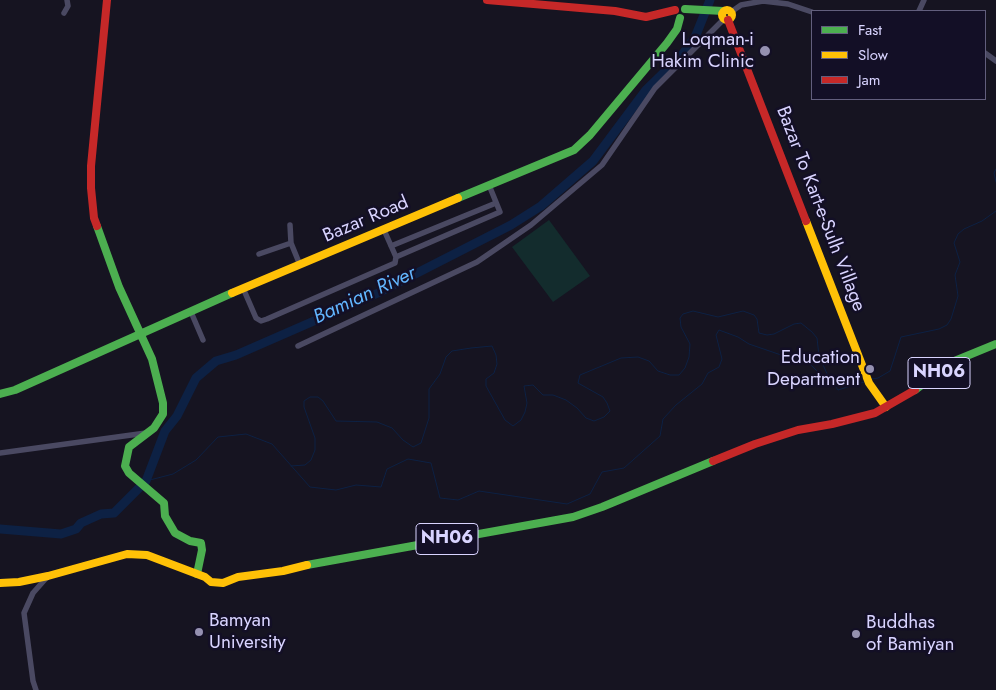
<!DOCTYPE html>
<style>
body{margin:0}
#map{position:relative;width:996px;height:690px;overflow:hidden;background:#161421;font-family:Jost,sans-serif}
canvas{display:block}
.legend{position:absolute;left:811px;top:10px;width:175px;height:90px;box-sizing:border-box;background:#130f26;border:1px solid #625e7d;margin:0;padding:6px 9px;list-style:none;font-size:15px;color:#d9d4ff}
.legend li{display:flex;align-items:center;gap:10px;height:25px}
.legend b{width:25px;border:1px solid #625e7d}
</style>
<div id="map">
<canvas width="996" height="690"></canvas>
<ul class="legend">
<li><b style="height:6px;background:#4caf50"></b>Fast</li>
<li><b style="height:6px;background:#ffc107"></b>Slow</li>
<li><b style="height:6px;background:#c62828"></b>Jam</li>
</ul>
</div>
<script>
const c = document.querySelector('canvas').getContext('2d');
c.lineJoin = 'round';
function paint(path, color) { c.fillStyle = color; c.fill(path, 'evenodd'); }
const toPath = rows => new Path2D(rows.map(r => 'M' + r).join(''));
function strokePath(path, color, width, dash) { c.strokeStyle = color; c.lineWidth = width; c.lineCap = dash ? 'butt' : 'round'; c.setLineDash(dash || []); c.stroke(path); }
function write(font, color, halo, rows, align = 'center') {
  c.font = font + ' Jost,sans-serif'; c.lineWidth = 5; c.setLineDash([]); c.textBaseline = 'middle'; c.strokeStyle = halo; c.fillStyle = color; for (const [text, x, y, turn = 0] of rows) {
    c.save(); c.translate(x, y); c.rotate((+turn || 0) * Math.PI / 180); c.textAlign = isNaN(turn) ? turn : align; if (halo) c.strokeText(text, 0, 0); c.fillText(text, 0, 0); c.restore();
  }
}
paint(toPath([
 [549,220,590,276,553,302,512,247]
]), '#132c2d');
strokePath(toPath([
 [996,169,994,173,996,182],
 [872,379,878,378,890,371,901,337,939,329,947,325,951,319,958,296,955,275,960,262,954,243,958,234,964,229,982,221,996,211],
 [291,466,305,465,311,460,315,450,315,438,304,407,304,401,310,397,318,397,323,401,336,421,377,422,392,428,403,440,413,447,421,443,429,418,429,389,440,374,446,357,452,351,471,348,492,346,496,355,497,364,494,373,486,379,486,386,505,420,513,426,521,420,525,412,527,403,524,386,533,385,543,395,553,395,566,400,577,408,586,418,594,421,604,417,610,411,607,403,603,397,578,383,580,375,621,358,638,357,649,361,658,371,670,375,679,375,685,368,689,357,690,344,681,327,680,318,683,314,693,311,718,317,743,311,754,315,757,319,759,333,767,335,774,334,794,324,801,323,812,332,817,338,819,356,828,376],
 [146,481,173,474,196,460,218,437,246,434,272,444,310,487,336,490,356,485,381,487,387,469,408,459,431,463,440,498,458,500,479,491,567,504,590,494,602,472,624,468,660,436,663,419,676,405,702,384,708,373,719,367,722,359,716,335,719,330,738,337,749,344,784,356,795,355,810,364,823,377,828,376,838,390,864,382]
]), '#0d2144', 1);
strokePath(toPath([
 [0,529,61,534,76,529,81,523,101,514,114,513,146,481,165,431,177,416,196,378,216,361,236,355,378,293,511,225,541,206,593,161,646,90,682,55,696,35,710,0]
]), '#0d2144', 9);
strokePath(toPath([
 [919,11,924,0],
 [731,12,741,5,763,1,788,4,812,12],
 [64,13,68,6,67,0],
 [985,53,996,61],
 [290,225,291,243],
 [391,246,496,203],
 [259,254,291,243,300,265],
 [396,257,500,212,489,185],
 [243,288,256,318,261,321,267,319,395,263,396,257,384,230],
 [191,312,203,340],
 [298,346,477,262,531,225,602,165,655,88,724,19],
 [0,453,146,433],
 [36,690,33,681,24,613,33,593,48,576]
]), '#4a4962', 5.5);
strokePath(toPath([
 [685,9,723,11],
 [458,198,574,150,590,135,667,43,677,29,680,18],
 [97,226,119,287,152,359,163,403,163,414,154,428,129,447,125,466,129,473,164,503,165,516,175,533,190,541,201,543,202,550,197,574],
 [915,390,952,362,996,344],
 [0,394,15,390,232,293],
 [307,565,573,517,602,507,713,461]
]), '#4caf50', 8);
strokePath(toPath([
 '722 15a5 5 0 1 1 10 0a5 5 0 1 1-10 0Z',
 [806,221,869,383,886,407],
 [232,293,458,198],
 [0,583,19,582,48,576,127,554,147,555,205,577,211,582,223,583,238,577,283,571,307,565]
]), '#ffc107', 8);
strokePath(toPath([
 [487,0,615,11,646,17,675,10],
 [728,20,806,221],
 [97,226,94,218,91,188,91,166,107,0],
 [713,461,755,444,798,430,832,424,875,413,915,390]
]), '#c62828', 8);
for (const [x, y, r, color] of [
 [765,51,6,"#9591b1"],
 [870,369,5,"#9591b1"],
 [199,632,5,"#9591b1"],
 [856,634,5,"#9591b1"]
]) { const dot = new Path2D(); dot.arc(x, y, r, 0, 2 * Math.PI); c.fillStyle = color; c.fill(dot); strokePath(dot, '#130f26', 2); }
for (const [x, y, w] of [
 [939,373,62],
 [447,539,62]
]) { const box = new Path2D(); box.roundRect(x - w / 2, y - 15.5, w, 31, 4); c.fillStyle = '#130f26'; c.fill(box); strokePath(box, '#d9d4ff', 1); }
write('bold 18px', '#d9d4ff', null, [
 ["NH06",939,373],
 ["NH06",447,539]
]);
write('19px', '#d9d4ff', '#130f26', [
 ["Loqman-i",754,40],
 ["Hakim Clinic",754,62],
 ["Education",860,358],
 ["Department",860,380],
 ["Bamyan",209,621,"left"],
 ["University",209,643,"left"],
 ["Buddhas",866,623,"left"],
 ["of Bamiyan",866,645,"left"]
], 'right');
write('19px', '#d9d4ff', '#130f26', [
 ["Bazar To Kart-e-Sulh Village",820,209,69],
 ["Bazar Road",366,220,-23]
]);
write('italic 20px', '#62b6ff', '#130f26', [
 ["Bamian River",365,296,-25]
]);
</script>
